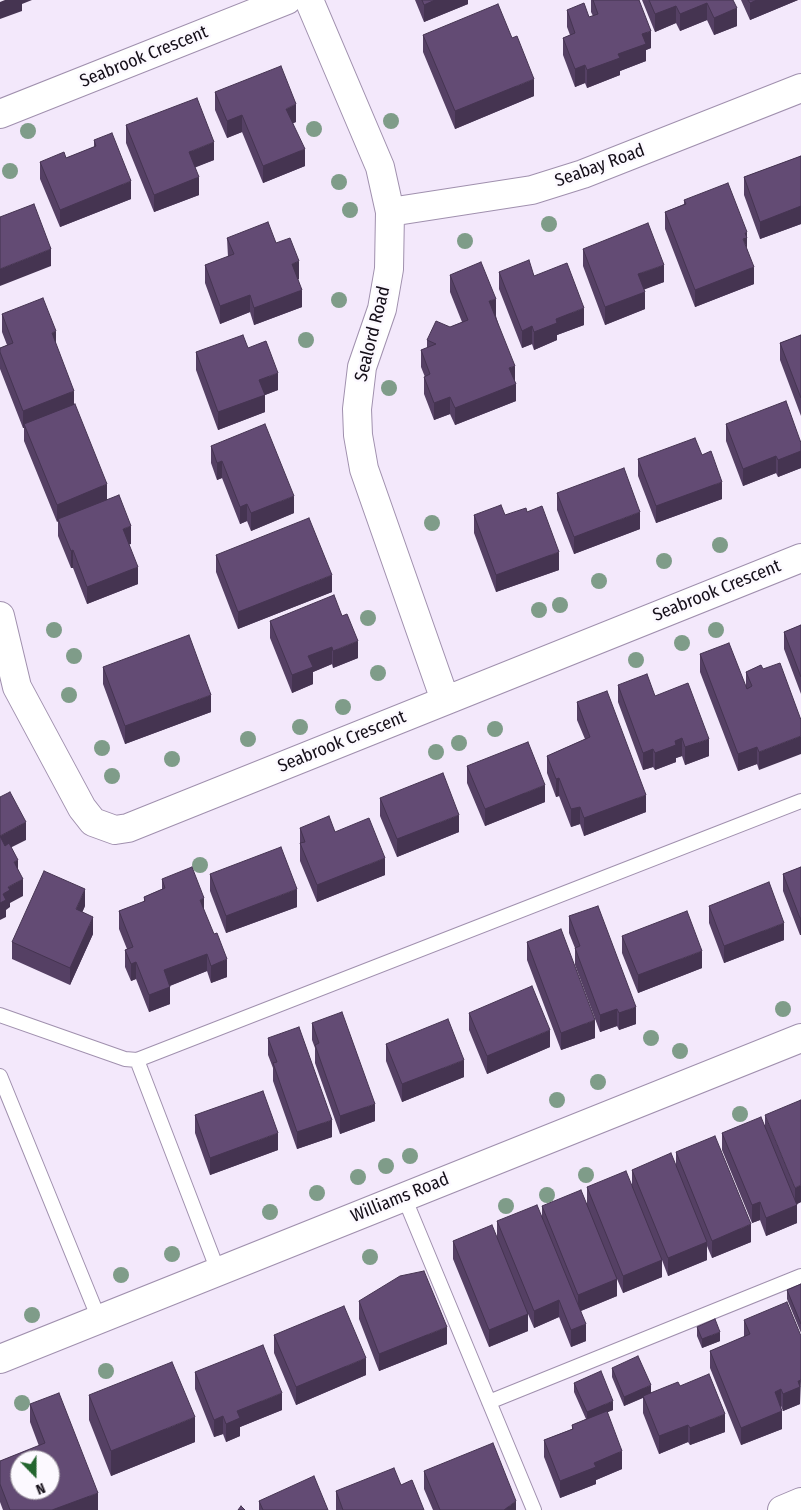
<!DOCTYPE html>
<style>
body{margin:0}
#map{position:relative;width:801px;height:1510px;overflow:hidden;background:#f3e8fb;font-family:"Fira Sans Condensed",sans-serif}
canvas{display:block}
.north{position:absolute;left:10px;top:1450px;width:50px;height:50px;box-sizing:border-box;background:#fcf9ff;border:1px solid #a09ba3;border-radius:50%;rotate:158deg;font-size:14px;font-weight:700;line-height:20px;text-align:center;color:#150f19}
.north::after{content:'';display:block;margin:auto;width:18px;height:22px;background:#23652f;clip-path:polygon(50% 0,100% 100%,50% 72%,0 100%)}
</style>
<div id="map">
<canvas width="801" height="1510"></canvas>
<div class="north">N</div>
</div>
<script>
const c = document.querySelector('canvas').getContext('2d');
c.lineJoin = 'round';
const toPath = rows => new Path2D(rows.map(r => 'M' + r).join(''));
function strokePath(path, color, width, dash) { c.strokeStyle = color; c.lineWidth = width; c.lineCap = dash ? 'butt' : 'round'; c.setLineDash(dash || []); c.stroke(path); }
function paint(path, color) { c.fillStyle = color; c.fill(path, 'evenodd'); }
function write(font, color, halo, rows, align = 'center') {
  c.font = font + ' "Fira Sans Condensed",sans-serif'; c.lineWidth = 5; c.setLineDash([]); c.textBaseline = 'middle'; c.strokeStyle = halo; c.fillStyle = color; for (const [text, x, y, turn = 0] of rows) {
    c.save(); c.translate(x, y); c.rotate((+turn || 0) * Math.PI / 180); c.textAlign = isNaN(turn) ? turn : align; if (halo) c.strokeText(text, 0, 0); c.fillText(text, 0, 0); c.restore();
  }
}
const service = toPath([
 [0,1015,125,1059,137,1060],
 [0,1076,99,1319],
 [404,1197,534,1510],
 [218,1271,137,1060,801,801],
 [489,1402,801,1276]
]);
const minor = toPath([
 [309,0,380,167,390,212,389,269,382,309,362,367,357,409,358,435,364,469,445,700],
 [0,114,287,0],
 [390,212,532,190,583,174,801,88],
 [0,616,17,687,82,808,93,822,115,830,128,828,801,558],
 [782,1510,801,1502]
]);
const tertiary = toPath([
 [0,1359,801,1038]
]);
strokePath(service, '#a090ae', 16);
strokePath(minor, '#a090ae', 30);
strokePath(tertiary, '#a090ae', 30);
strokePath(service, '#fff', 14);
strokePath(minor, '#fff', 28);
strokePath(tertiary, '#fff', 28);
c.fillStyle = '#7f9c89';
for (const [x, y] of [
 [391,121],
 [314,129],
 [28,131],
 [10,171],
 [339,182],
 [350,210],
 [549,224],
 [465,241],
 [339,300],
 [306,340],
 [389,388],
 [432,523],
 [720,545],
 [664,561],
 [599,581],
 [560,605],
 [539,610],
 [368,618],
 [54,630],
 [716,630],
 [682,643],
 [74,656],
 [636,660],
 [378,673],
 [69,695],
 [343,707],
 [300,727],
 [495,729],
 [248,739],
 [459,743],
 [102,748],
 [436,752],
 [172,759],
 [112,776],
 [200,865],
 [783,1009],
 [651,1038],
 [680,1051],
 [598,1082],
 [557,1100],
 [740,1114],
 [410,1156],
 [386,1166],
 [586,1175],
 [358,1177],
 [317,1193],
 [547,1195],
 [506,1206],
 [270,1212],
 [172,1254],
 [370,1257],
 [121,1275],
 [32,1315],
 [106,1371],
 [22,1403]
]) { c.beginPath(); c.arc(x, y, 8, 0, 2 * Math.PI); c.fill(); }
paint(toPath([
 [415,0,468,0,468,4,424,22],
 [591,0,639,0,651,48,646,50,646,61,620,71,620,75,587,88,585,83,575,87,563,55,563,38,570,35,567,27,567,10,589,17,593,16,591,12],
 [642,0,733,0,737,26,714,35,707,20,680,31,676,23,655,32],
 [741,0,798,0,750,20],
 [423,35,534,96,455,129,423,52],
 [215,92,296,122,293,123,305,166,263,183,242,132,227,138,215,110],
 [126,125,214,160,195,167,199,195,154,212,126,143],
 [94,140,131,199,60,227,40,179,40,162,66,158,94,147],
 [801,156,801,224,760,239,744,195,744,177],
 [684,200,747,249,754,284,695,307,665,229,665,212,684,204],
 [227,238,276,243,299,279,298,279,302,307,254,325,250,312,220,324,205,283,205,265,228,257],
 [583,249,664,282,644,289,645,309,605,325,583,266],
 [499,272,534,276,584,325,557,335,557,340,534,350,532,344,522,348,499,289],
 [450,275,496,316,515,382,516,401,455,425,450,414,434,420,424,394,424,377,425,377,421,367,421,350,427,348,427,340,450,327,462,322,450,292],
 [2,314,56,345,74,404,107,500,131,544,129,544,138,584,87,604,73,568,71,568,58,536,58,521,57,522,24,441,24,428,23,428,0,369,0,348,7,345,2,332],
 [801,335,801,416,780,360,780,343],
 [248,348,278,390,265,395,265,412,218,430,196,370,196,352],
 [726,424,801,451,801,468,778,477,776,473,743,486,726,441],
 [211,446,294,513,251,531,247,521,240,524,222,478,217,480,211,463],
 [702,455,722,499,656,523,638,476,638,459],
 [557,493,640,529,574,554,557,510],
 [527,512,559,570,496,592,474,533,474,515,505,515],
 [216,555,332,592,238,629,216,572],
 [270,621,358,658,333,668,332,664,313,672,313,684,292,693,270,638],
 [801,625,801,694,784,649,784,632],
 [700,654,746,687,746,672,761,665,759,770,757,764,738,771,700,672],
 [103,667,211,712,125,744,103,684],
 [618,685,655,696,709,756,685,765,682,756,676,758,676,762,655,770,653,767,643,770,618,702],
 [577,702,646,812,584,836,580,824,571,827,559,796,556,797,547,773,547,756,585,739,577,720],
 [467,766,545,802,485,826,467,783],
 [380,798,459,832,397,857,380,816],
 [300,828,385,875,317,902,300,861],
 [801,867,801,935,800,935,783,891,783,874],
 [210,874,297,907,226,933,210,891],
 [162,879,204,910,227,977,211,983,207,971,170,986,170,1004,149,1012,136,979,131,981,125,967,125,950,127,949,119,929,119,911,144,902,144,897,162,889],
 [85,906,82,912,93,934,70,985,12,959,12,942],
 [709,906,784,940,724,963,709,923],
 [569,916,636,1024,619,1030,617,1026,600,1032,575,965,575,948,569,933],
 [622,936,702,968,638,993,622,953],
 [527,942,595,1038,561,1050,527,960],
 [469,1013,550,1047,487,1074,469,1030],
 [312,1023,375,1121,340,1134,315,1063,315,1048,312,1040],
 [268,1038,332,1137,297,1149,273,1081,273,1068,268,1055],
 [386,1044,464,1077,402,1102,386,1061],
 [195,1115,278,1150,210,1175,195,1133],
 [765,1115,801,1202,797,1204,797,1223,766,1236,760,1220,752,1223,722,1150,722,1133,765,1126],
 [676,1152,751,1242,712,1258,707,1246,707,1260,668,1276,662,1260,662,1277,623,1293,617,1279,617,1296,581,1311,586,1341,571,1347,559,1317,534,1328,528,1314,528,1331,489,1347,453,1259,453,1241,497,1238,497,1221,542,1216,542,1206,587,1203,587,1187,632,1186,632,1170,676,1166],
 [801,1284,801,1333,787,1299,787,1290],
 [359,1301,447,1344,379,1371,359,1319],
 [744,1320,800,1398,800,1404,783,1411,781,1406,782,1429,741,1445,710,1368,710,1351,744,1337],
 [697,1327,720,1341,702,1348,697,1336],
 [274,1335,366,1375,296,1405,274,1353],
 [612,1368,651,1393,680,1386,725,1432,690,1445,688,1442,659,1454,643,1413,643,1398,624,1406,612,1377],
 [195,1372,282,1410,240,1427,240,1436,226,1442,223,1434,214,1437,195,1389],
 [574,1383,613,1410,607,1412,622,1469,596,1480,596,1484,560,1498,544,1457,544,1440,572,1429,572,1425,586,1419,574,1392],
 [89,1395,195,1442,111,1476,89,1420],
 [30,1404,98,1510,3,1510,0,1502,0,1461,39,1446,30,1422],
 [424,1471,516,1510,433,1510,424,1489],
 [401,1485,424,1510,336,1510,336,1491],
 [259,1501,328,1510,259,1510]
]), '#554064');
paint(toPath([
 [5,0,32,0,22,4,22,11,0,19,0,2],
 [435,0,468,0,468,4,424,22,424,5],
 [757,0,798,0,750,20,750,3],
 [707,3,707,20,680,31,680,14],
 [676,6,676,23,655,32,655,14],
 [737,8,737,26,714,35,714,18],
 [651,31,651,48,646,50,646,61,620,71,620,75,587,88,587,70,618,54,642,34],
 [585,65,585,83,575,87,575,69],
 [534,79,534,96,455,129,455,111],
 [296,104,296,122,286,126,286,109],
 [242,115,242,132,227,138,227,121],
 [214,142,214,160,189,170,189,152],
 [305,149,305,166,263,183,263,166],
 [199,177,199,195,154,212,154,195],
 [131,181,131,199,60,227,60,210],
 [801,206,801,224,760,239,760,222],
 [747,232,747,249,743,239,745,233],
 [51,249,51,266,0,286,0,269],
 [299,261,299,279,292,281,292,264],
 [664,265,664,282,638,292,638,274],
 [754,267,754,284,695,307,695,290],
 [302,290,302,307,254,325,254,308],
 [645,292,645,309,605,325,605,307],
 [250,295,250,312,220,324,220,306],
 [496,299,496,316,489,319,489,301],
 [584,308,584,325,557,335,557,340,534,350,534,332,556,319],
 [532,326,532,344,522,348,522,331],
 [56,331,56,349,52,333],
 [515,366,515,383,509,368],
 [278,373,278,390,265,395,265,412,218,430,218,412,259,380],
 [516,384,516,401,455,425,455,408],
 [74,391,74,408,24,424,24,428,23,428,23,411],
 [450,397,450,414,434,420,434,403],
 [801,451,801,468,778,477,778,460],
 [776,456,776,473,743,486,743,469],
 [222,461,222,478,217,480,217,463],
 [722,482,722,499,656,523,656,506],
 [107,484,107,502,58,519,58,521,57,522,57,505],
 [294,496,294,513,251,531,251,513],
 [247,504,247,521,240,524,240,507],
 [640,512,640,529,574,554,574,537],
 [131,526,131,544,123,546,123,529],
 [73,550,73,568,71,568,71,551],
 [559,552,559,570,496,592,496,575],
 [138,567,138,584,87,604,87,587],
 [332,575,332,592,238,629,238,612],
 [358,641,358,658,333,668,333,651],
 [332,647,332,664,313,672,313,684,292,693,292,675,308,656],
 [211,695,211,712,125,744,125,726],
 [801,736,801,754,759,770,759,752],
 [682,738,682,756,676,758,676,762,655,770,655,753,675,741],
 [709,739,709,756,685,765,685,747],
 [757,747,757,764,738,771,738,754],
 [653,749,653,767,643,770,643,753],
 [559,778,559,796,556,797,556,779],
 [545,785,545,802,485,826,485,809],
 [646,795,646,812,584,836,584,818],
 [580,807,580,824,571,827,571,809],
 [459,815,459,832,397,857,397,839],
 [26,822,26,840,0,853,0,836],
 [385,858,385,875,317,902,317,885],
 [18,860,18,877,14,862],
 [23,879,23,896,10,903,10,907,6,910,6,917,0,920,0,903,3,894,8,887],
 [85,889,85,906,76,927,76,909],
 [297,889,297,907,226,933,226,916],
 [204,898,204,915,200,900],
 [93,917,93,934,70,985,70,968],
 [800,918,801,918,801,935,800,935],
 [784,923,784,940,724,963,724,946],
 [702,951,702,968,638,993,638,975],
 [207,954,207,971,164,988,164,970],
 [227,959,227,977,211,983,211,966],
 [136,962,136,979,131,981,131,964],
 [170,987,170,1004,149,1012,149,995],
 [636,1007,636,1024,619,1030,619,1013],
 [617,1009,617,1026,600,1032,600,1015],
 [595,1020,595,1038,561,1050,561,1033],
 [550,1030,550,1047,487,1074,487,1056],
 [464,1060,464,1077,402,1102,402,1084],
 [375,1104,375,1121,340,1134,340,1116],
 [332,1120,332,1137,297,1149,297,1132],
 [278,1133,278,1150,210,1175,210,1158],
 [801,1185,801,1202,795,1205,795,1188],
 [760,1202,760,1220,752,1223,752,1205],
 [797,1205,797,1223,766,1236,766,1218],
 [751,1224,751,1242,712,1258,712,1241],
 [707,1242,707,1260,668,1276,668,1258],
 [662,1260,662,1277,623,1293,623,1276],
 [617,1279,617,1296,578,1312,578,1295],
 [559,1300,559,1317,534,1328,534,1311],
 [528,1314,528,1331,489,1347,489,1330],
 [586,1324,586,1341,571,1347,571,1330],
 [447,1327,447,1344,379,1371,379,1354],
 [720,1332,720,1341,702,1348,702,1339],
 [366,1358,366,1375,296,1405,296,1387],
 [801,1380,800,1404,783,1411,783,1394,798,1381],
 [651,1385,651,1394,624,1406,624,1397],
 [781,1389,781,1406,775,1409,775,1392],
 [282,1393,282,1410,240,1427,240,1436,226,1442,226,1424,237,1411],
 [613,1401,613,1410,587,1421,587,1412],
 [782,1411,782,1429,741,1445,741,1428],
 [725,1414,725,1432,690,1445,690,1428],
 [223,1416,223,1434,214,1437,214,1420],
 [195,1417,195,1442,111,1476,111,1451],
 [688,1425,688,1442,659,1454,659,1436],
 [622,1451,622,1469,596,1480,596,1484,560,1498,560,1481,594,1463],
 [98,1493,98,1510,52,1510],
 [516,1501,516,1510,504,1510]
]), '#453451');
const building = toPath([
 [422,0,435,0,424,5,422,0],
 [593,0,639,0,651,31,642,34,646,44,618,54,620,58,587,70,585,65,575,69,563,38,575,33,567,10,584,3,589,17,598,14,593,0],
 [649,0,733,0,737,8,714,18,707,3,680,14,676,6,655,14,649,0],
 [748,0,757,0,750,3,748,0],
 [498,4,512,38,517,36,534,79,455,111,423,35,498,4],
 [281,66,296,104,286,109,305,149,263,166,242,115,227,121,215,92,281,66],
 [197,98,214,142,189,152,199,177,154,195,126,125,197,98],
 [112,133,131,181,60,210,40,162,64,152,66,158,96,146,94,140,112,133],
 [801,156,801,206,760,222,744,177,801,156],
 [728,183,747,232,745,233,747,238,743,239,754,267,695,290,665,212,686,204,684,200,728,183],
 [34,204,51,249,0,269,0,217,34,204],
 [268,222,276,243,290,238,299,261,292,264,302,290,254,308,250,295,220,306,205,265,234,254,227,238,268,222],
 [648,223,664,265,638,274,645,292,605,307,583,249,648,223],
 [529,260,534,276,567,263,584,308,556,319,557,323,534,332,532,326,522,331,499,272,529,260],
 [481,262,496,299,489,301,515,366,509,368,516,384,455,408,450,397,434,403,424,377,430,374,421,350,436,344,427,340,436,321,450,327,468,320,450,275,481,262],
 [43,298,56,331,52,333,74,391,23,411,0,352,0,348,13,343,2,314,43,298],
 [243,335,248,348,266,341,278,373,259,380,265,395,218,412,196,352,243,335],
 [801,335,801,398,780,343,801,335],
 [786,401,801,443,801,451,778,460,776,456,743,469,726,424,786,401],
 [75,404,107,484,57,505,24,424,75,404],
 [265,424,294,496,251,513,247,504,240,507,222,461,217,463,211,446,265,424],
 [695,438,702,455,711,451,722,482,656,506,638,459,695,438],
 [624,468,640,512,574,537,557,493,624,468],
 [119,495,131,526,123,529,138,567,87,587,73,550,71,551,58,519,119,495],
 [501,505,505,515,526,508,527,512,542,506,559,552,496,575,474,515,501,505],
 [309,518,332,575,238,612,216,555,309,518],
 [334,595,342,616,347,614,358,641,333,651,332,647,308,656,313,667,292,675,270,621,334,595],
 [801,625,801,677,784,632,801,625],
 [189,635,211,695,125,726,103,667,189,635],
 [729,643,747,689,752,686,746,672,761,665,763,669,780,663,801,720,801,736,759,752,757,747,738,754,700,654,729,643],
 [647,674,655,696,688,683,709,739,685,747,682,738,675,741,676,745,655,753,653,749,643,753,618,685,647,674],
 [607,691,646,795,584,818,580,807,571,809,559,778,556,779,547,756,590,737,577,702,607,691],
 [528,742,545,785,485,809,467,766,528,742],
 [443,773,459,815,397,839,380,798,443,773],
 [10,792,26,822,0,836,0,797,10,792],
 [329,816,335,832,369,818,385,858,317,885,300,843,305,842,300,828,329,816],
 [0,836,5,846,9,843,18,860,14,862,23,879,8,887,10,890,3,894,6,900,0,903,0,836],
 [281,847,297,889,226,916,210,874,281,847],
 [192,867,204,898,200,900,214,934,217,933,227,959,211,966,207,954,164,970,170,987,149,995,136,962,131,964,125,950,133,947,119,911,145,901,144,897,165,888,162,879,192,867],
 [801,867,801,918,800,918,783,874,801,867],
 [44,871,85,889,76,909,93,917,70,968,12,942,44,871],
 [769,882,784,923,724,946,709,906,769,882],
 [598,906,636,1007,619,1013,617,1009,600,1015,575,948,580,946,569,916,598,906],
 [687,911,702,951,638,975,622,936,687,911],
 [561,929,595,1020,561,1033,527,942,561,929],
 [532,986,550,1030,487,1056,469,1013,532,986],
 [342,1012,375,1104,340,1116,315,1045,319,1043,312,1023,342,1012],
 [448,1019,464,1060,402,1084,386,1044,448,1019],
 [299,1027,332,1120,297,1132,273,1063,277,1062,268,1038,299,1027],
 [263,1091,278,1133,210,1158,195,1115,263,1091],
 [801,1100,801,1185,795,1188,765,1115,801,1100],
 [761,1117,797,1205,766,1218,760,1202,752,1205,722,1133,761,1117],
 [715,1136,751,1224,712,1241,676,1152,715,1136],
 [671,1153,707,1242,668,1258,632,1170,671,1153],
 [626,1171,662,1260,623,1276,587,1187,626,1171],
 [581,1190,617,1279,578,1295,542,1206,581,1190],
 [537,1205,586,1324,571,1330,559,1300,534,1311,497,1221,537,1205],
 [492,1225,528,1314,489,1330,453,1241,492,1225],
 [424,1271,447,1327,379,1354,359,1301,400,1276,424,1271],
 [801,1284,801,1324,787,1290,801,1284],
 [787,1302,801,1336,801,1380,798,1381,800,1387,783,1394,781,1389,775,1392,782,1411,741,1428,710,1351,750,1334,744,1320,787,1302],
 [344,1306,366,1358,296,1387,274,1335,344,1306],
 [715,1319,720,1332,702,1339,697,1327,715,1319],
 [263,1345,282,1393,237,1411,240,1418,226,1424,223,1416,214,1420,195,1372,263,1345],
 [638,1356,651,1385,624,1397,612,1368,638,1356],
 [172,1362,195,1417,111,1451,89,1395,172,1362],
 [601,1371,613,1401,587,1412,574,1383,601,1371],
 [709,1374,725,1414,690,1428,688,1425,659,1436,643,1396,678,1382,680,1386,709,1374],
 [59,1393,98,1493,52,1510,10,1510,0,1484,0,1461,45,1443,30,1404,59,1393],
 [20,1460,50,1460,50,1490,20,1490,20,1460],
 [607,1411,622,1451,594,1463,596,1467,560,1481,544,1440,573,1429,572,1425,607,1411],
 [493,1443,516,1501,504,1510,440,1510,424,1471,493,1443],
 [394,1468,401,1485,412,1480,424,1510,343,1510,336,1491,394,1468],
 [314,1476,328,1510,263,1510,259,1501,314,1476],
 [241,1506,245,1510,238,1510,241,1506]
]);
paint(building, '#634b74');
strokePath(building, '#453451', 1);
write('18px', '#150f19', '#fcf9ff', [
 ["Seabrook Crescent",144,57,-22],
 ["Seabay Road",600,166,-20],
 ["Sealord Road",373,334,-76],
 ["Seabrook Crescent",717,591,-22],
 ["Seabrook Crescent",342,742,-22],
 ["Williams Road",400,1198,-22]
]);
</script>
